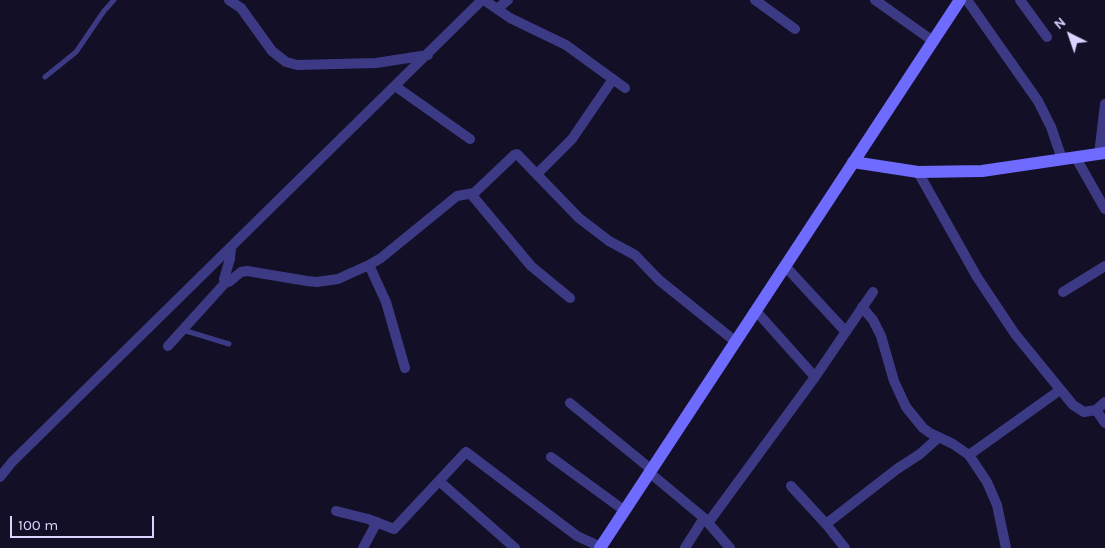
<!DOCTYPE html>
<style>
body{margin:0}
#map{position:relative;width:1105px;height:548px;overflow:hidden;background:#130f26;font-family:Karla,sans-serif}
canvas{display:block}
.north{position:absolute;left:1045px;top:10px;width:50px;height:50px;-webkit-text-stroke:4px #130f26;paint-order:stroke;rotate:319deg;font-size:14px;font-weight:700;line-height:20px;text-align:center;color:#d9d4ff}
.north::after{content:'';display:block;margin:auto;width:18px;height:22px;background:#d9d4ff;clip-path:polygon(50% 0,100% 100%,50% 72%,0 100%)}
.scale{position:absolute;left:10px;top:516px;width:144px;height:22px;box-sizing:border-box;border:2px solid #d9d4ff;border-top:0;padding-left:6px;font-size:15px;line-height:18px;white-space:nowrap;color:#d9d4ff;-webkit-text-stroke:4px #130f26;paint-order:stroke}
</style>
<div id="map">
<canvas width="1105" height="548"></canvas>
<div class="north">N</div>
<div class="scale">100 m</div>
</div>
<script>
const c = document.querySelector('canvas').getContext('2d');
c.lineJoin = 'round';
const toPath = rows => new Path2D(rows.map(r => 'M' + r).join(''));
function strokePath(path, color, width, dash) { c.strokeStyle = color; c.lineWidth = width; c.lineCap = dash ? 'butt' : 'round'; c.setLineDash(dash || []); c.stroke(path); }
strokePath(toPath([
 [45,77,76,52,104,11,114,0],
 [183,330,229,344]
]), '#3d3a85', 5);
strokePath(toPath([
 [229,0,241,8,272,51,286,62,297,65,376,63,428,55],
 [484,0,510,18,566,45,625,88],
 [755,0,795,29],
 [875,0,933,41],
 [967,0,1038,101,1051,127,1062,159],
 [1020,0,1047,37],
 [497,9,508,0],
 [395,86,470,139],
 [1099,154,1105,104],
 [1076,158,1105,209],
 [918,172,977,277,1015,334,1073,405,1084,412,1096,410,1105,423],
 [537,174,572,139,613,79],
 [471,194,531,266,570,298],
 [231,247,230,259,224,279,226,282,229,282,241,272,247,271,307,281,317,282,338,279,369,265,381,258,457,196,474,193,514,155,517,154,579,218,609,241,635,255,659,280,736,342],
 [369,265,386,302,405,368],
 [785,266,846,332],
 [1063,292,1105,266],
 [862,307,873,320,881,336,894,381,906,407,923,428,930,433,953,444,969,455,987,482,997,505,1006,548],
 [756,311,815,377],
 [168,346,226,282],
 [570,403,652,470],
 [1096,410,1105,402],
 [969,455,1060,390],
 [551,457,625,511],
 [650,473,704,518,730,548],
 [0,477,12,462,482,0],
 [439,481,515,548],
 [791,486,826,524,845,548],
 [336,511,368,519,394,529,466,452,577,536,601,547],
 [708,523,815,377,873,292],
 [826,524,897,469,920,454,939,437],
 [363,548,377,522],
 [685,548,704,518]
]), '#3d3a85', 10);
strokePath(toPath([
 [853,162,918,172,982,171,1105,153],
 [600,548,960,0]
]), '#6f6bff', 12);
</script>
